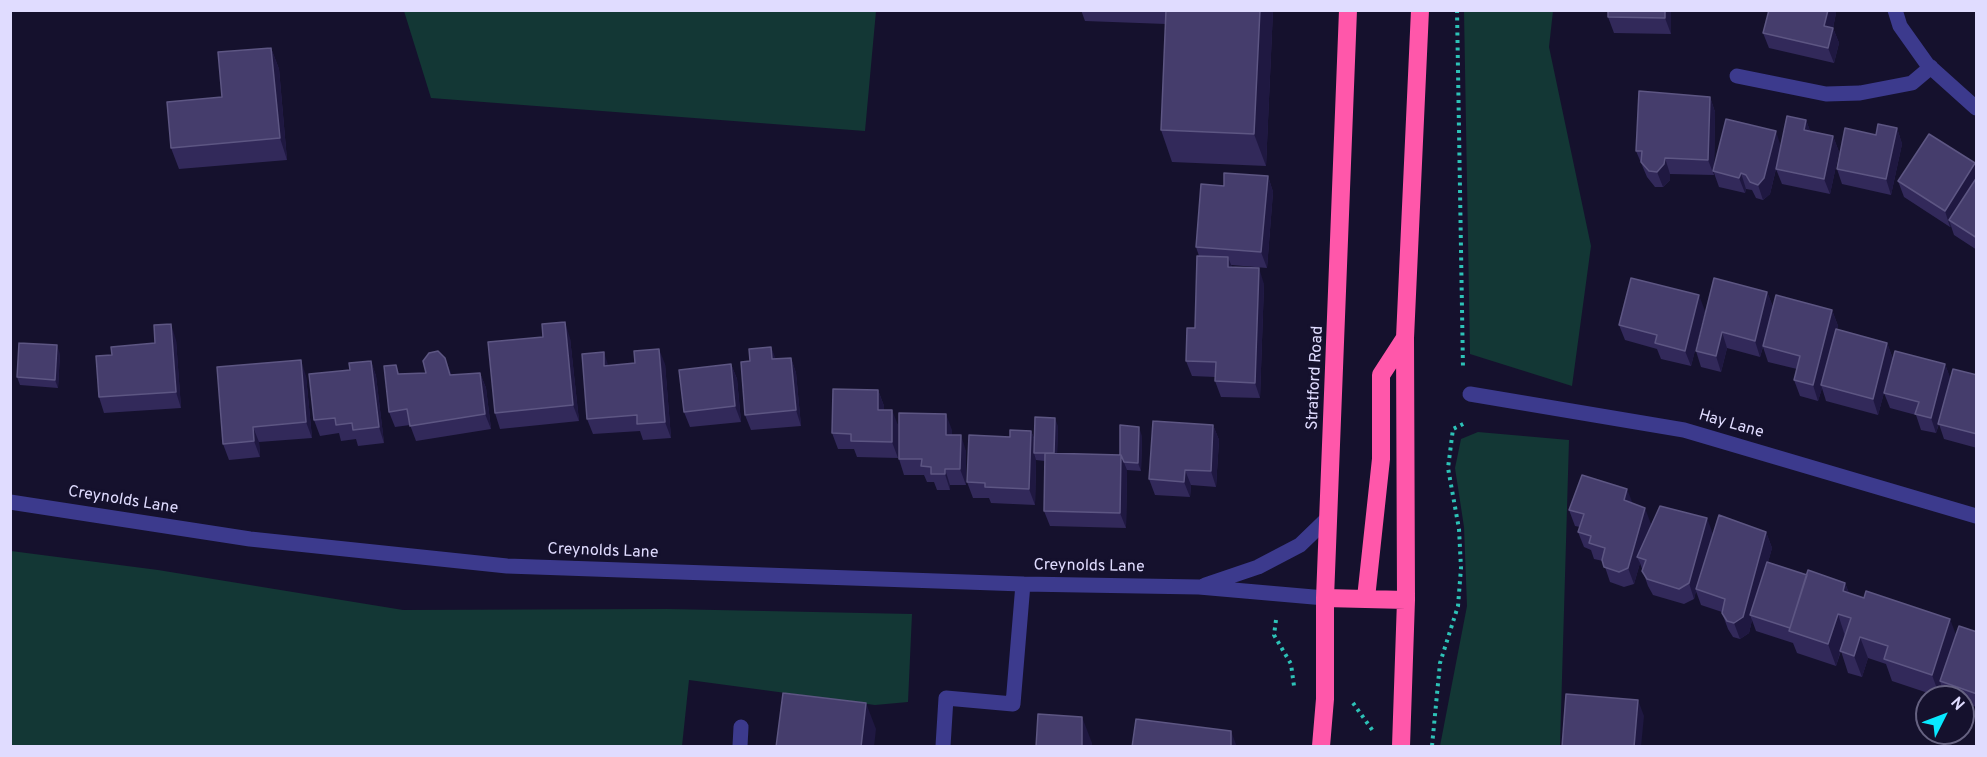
<!DOCTYPE html>
<style>
body{margin:0}
#map{position:relative;width:1987px;height:757px;overflow:hidden;background:#15112d;font-family:Overpass,sans-serif}
canvas{display:block}
.frame{position:absolute;inset:0;border:12px solid #e0dcff;pointer-events:none}
.north{position:absolute;left:1915px;top:685px;width:60px;height:60px;box-sizing:border-box;background:#15112d;border:2px solid #666281;border-radius:50%;rotate:48deg;font-size:16px;font-weight:700;line-height:24px;text-align:center;color:#e0dcff}
.north::after{content:'';display:block;margin:auto;width:21px;height:27px;background:#08e9ff;clip-path:polygon(50% 0,100% 100%,50% 72%,0 100%)}
</style>
<div id="map">
<canvas width="1987" height="757"></canvas>
<div class="frame"></div>
<div class="north">N</div>
</div>
<script>
const c = document.querySelector('canvas').getContext('2d');
c.lineJoin = 'round';
function paint(path, color) { c.fillStyle = color; c.fill(path, 'evenodd'); }
const toPath = rows => new Path2D(rows.map(r => 'M' + r).join(''));
function strokePath(path, color, width, dash) { c.strokeStyle = color; c.lineWidth = width; c.lineCap = dash ? 'butt' : 'round'; c.setLineDash(dash || []); c.stroke(path); }
function write(font, color, halo, rows, align = 'center') {
  c.font = font + ' Overpass,sans-serif'; c.lineWidth = 6; c.setLineDash([]); c.textBaseline = 'middle'; c.strokeStyle = halo; c.fillStyle = color; for (const [text, x, y, turn = 0] of rows) {
    c.save(); c.translate(x, y); c.rotate((+turn || 0) * Math.PI / 180); c.textAlign = isNaN(turn) ? turn : align; if (halo) c.strokeText(text, 0, 0); c.fillText(text, 0, 0); c.restore();
  }
}
paint(toPath([
 [404,11,876,11,865,131,431,98],
 [1464,11,1553,11,1549,47,1591,246,1572,386,1470,354],
 [1478,432,1569,440,1560,746,1440,746,1467,606,1464,527,1455,468,1461,439],
 [11,551,158,570,403,610,667,609,912,614,908,702,875,705,689,680,682,746,11,746]
]), '#133735');
strokePath(toPath([
 [1457,10,1463,369],
 [1276,620,1274,635,1291,664,1294,686],
 [1353,703,1373,731],
 [1432,746,1440,663,1458,606,1461,568,1459,529,1448,468,1453,429,1467,422]
]), '#2dc2b7', 4, [3, 4.5]);
strokePath(toPath([
 [1895,10,1900,26,1927,64,1976,108],
 [1737,76,1826,94,1860,93,1912,83,1931,67],
 [1470,394,1684,430,1976,516],
 [10,502,250,539,507,566,1023,584,1199,587,1325,598],
 [1205,585,1258,567,1300,545,1329,517],
 [740,746,741,727],
 [943,746,946,698,1013,704,1023,584]
]), '#3c3a8d', 15);
strokePath(toPath([
 [1325,598,1406,600],
 [1366,598,1381,459,1381,375,1405,338],
 [1321,746,1325,699,1325,598,1348,10],
 [1401,746,1406,600,1405,338,1420,10]
]), '#ff57aa', 18);
paint(toPath([
 [1081,10,1273,10,1266,166,1172,162,1161,130,1166,24,1085,21],
 [1608,10,1671,10,1671,34,1614,33,1608,17],
 [1767,10,1836,10,1836,13,1833,28,1839,43,1834,63,1769,48,1763,33,1768,13],
 [271,48,279,69,287,160,179,169,171,148],
 [1710,97,1715,112,1714,168,1781,145,1806,120,1810,131,1833,136,1839,152,1830,194,1782,184,1776,169,1770,194,1763,200,1756,198,1752,190,1746,189,1745,193,1719,187,1714,173,1714,175,1670,174,1670,180,1663,187,1655,187,1647,177,1636,151],
 [1897,128,1902,144,1891,195,1842,184,1837,169,1876,135],
 [1975,163,1977,167,1977,250,1954,235,1951,226,1950,227,1904,197,1898,181],
 [1268,176,1273,192,1267,268,1231,265,1232,267,1264,284,1260,398,1221,397,1215,381,1215,377,1192,376,1186,361,1195,328,1199,256,1196,247,1224,186],
 [1767,292,1773,307,1832,310,1838,326,1837,329,1887,343,1893,359,1878,415,1826,401,1822,388,1818,401,1800,396,1794,380,1797,369,1768,362,1763,347,1760,357,1727,348,1721,372,1701,367,1696,351],
 [1705,311,1691,366,1661,359,1657,349,1625,340,1619,325],
 [543,337,570,338,579,421,500,429,495,413],
 [176,340,181,408,104,413,99,397,112,355,155,343],
 [771,347,775,359,791,358,796,373,801,426,751,430,745,415,750,361],
 [60,354,58,388,20,385,17,377],
 [371,361,376,376,384,443,358,446,356,439,341,441,339,433,320,436,314,420,350,370],
 [665,364,671,438,643,440,640,431,593,434,587,419,609,366],
 [731,364,737,379,741,422,690,427,684,412],
 [1945,364,1950,378,1977,375,1977,448,1944,439,1939,424,1936,433,1921,430,1916,415,1890,408,1884,393],
 [396,365,399,374,426,373,452,375,480,373,486,388,491,429,416,441,410,425,395,427,389,412],
 [306,376,312,438,259,442,260,457,229,460,223,444],
 [878,390,884,406,884,410,898,425,898,458,857,457,854,449,838,449,832,433],
 [1213,425,1219,440,1216,487,1191,485,1190,497,1155,495,1149,479],
 [1058,426,1057,453,1120,455,1142,436,1141,471,1127,470,1126,528,1050,526,1044,511,1045,461,1036,460,1035,505,991,503,989,498,973,498,967,482,1010,437,1031,431,1034,438],
 [952,430,952,435,966,451,966,485,950,485,950,490,937,490,934,482,927,482,924,475,904,475,899,459],
 [1632,503,1651,524,1649,530,1713,534,1707,555,1766,532,1772,548,1768,562,1807,575,1845,583,1849,593,1956,635,1977,632,1977,707,1963,703,1963,697,1946,697,1942,688,1940,697,1892,681,1886,664,1868,658,1862,677,1848,673,1841,651,1836,666,1797,653,1793,643,1756,631,1752,620,1749,633,1740,639,1733,637,1728,629,1722,613,1722,612,1701,605,1696,591,1694,599,1684,604,1653,595,1648,586,1640,563,1634,584,1624,587,1610,582,1603,561,1594,559,1591,550,1584,547,1578,532,1580,527,1575,526,1569,510]
]), '#32295a');
paint(toPath([
 [1260,10,1273,10,1266,166,1254,134],
 [1665,10,1671,10,1671,34,1665,18],
 [1828,10,1836,10,1836,13,1833,28,1839,43,1834,63,1828,48,1824,26],
 [271,48,279,69,287,160,280,138],
 [1710,97,1715,112,1714,175,1708,160],
 [1806,120,1812,136,1804,130],
 [1897,128,1902,144,1891,195,1886,179],
 [1776,131,1781,147,1770,194,1763,200,1758,185],
 [1833,136,1839,152,1830,194,1824,179],
 [1665,158,1670,174,1670,180,1663,187,1657,172],
 [1975,163,1977,167,1977,186,1949,220,1951,226,1950,227,1945,211],
 [1741,173,1746,189,1745,193,1739,178],
 [1268,176,1273,192,1267,268,1261,252],
 [1228,257,1234,272,1228,267],
 [1259,268,1264,284,1260,398,1255,383],
 [1767,292,1773,307,1760,357,1755,341],
 [1699,295,1705,311,1691,366,1685,351],
 [1832,310,1838,326,1822,386,1821,385,1822,388,1818,401,1813,385],
 [565,322,570,338,579,421,573,405],
 [171,324,176,340,181,408,176,392],
 [1722,332,1727,348,1721,372,1716,356],
 [1887,343,1893,359,1878,415,1873,399],
 [57,345,60,354,58,388,55,380],
 [771,347,777,362,772,359],
 [659,349,665,364,671,438,665,422],
 [604,352,609,368,604,366],
 [445,358,451,373,455,391,450,375],
 [791,358,796,373,801,426,796,410],
 [301,360,306,376,312,438,306,422],
 [371,361,376,376,384,443,379,427],
 [731,364,737,379,741,422,735,406],
 [1945,364,1951,380,1936,433,1931,418],
 [480,373,486,388,491,429,485,414],
 [878,390,884,406,884,425,878,410],
 [892,410,898,425,898,458,892,442],
 [946,414,952,430,952,450,946,435],
 [1055,418,1058,426,1057,462,1054,454],
 [1213,425,1219,440,1216,487,1211,471],
 [253,427,259,442,260,457,254,441],
 [1139,427,1142,436,1141,471,1138,463],
 [1031,431,1037,446,1034,453,1036,460,1035,505,1029,489],
 [961,435,966,451,966,485,960,469],
 [1121,455,1127,470,1126,528,1120,513],
 [945,469,950,485,950,490,945,474],
 [1185,470,1191,485,1190,497,1184,482],
 [1627,489,1633,504,1624,500],
 [1645,508,1651,524,1641,558,1637,557,1640,563,1634,584,1628,568],
 [1707,518,1713,534,1697,589,1696,589,1696,591,1694,599,1689,583],
 [1766,532,1772,548,1753,616,1750,615,1752,620,1749,633,1740,639,1734,623],
 [1845,583,1853,604,1843,591],
 [1838,614,1845,636,1836,666,1828,644],
 [1950,619,1958,640,1940,681,1942,688,1940,697,1932,675],
 [1860,637,1868,658,1862,677,1854,656],
 [1638,700,1644,716,1641,747,1634,747],
 [866,703,876,729,874,747,861,747],
 [1082,717,1092,743,1092,747,1082,747],
 [1231,731,1237,747,1231,747]
]), '#1f1841');
const building = toPath([
 [1166,10,1260,10,1254,134,1161,130,1166,10],
 [1608,10,1665,10,1665,18,1608,17,1608,10],
 [1769,10,1828,10,1824,26,1833,28,1828,48,1763,33,1769,10],
 [271,48,280,138,171,148,167,102,222,97,218,52,271,48],
 [1639,91,1710,97,1708,160,1665,158,1664,164,1657,172,1649,171,1641,162,1642,151,1636,151,1639,91],
 [1787,116,1806,120,1804,130,1833,136,1824,179,1776,169,1787,116],
 [1726,119,1776,131,1764,178,1758,185,1750,182,1746,175,1741,173,1739,178,1713,171,1726,119],
 [1878,124,1897,128,1886,179,1837,169,1845,128,1876,135,1878,124],
 [1929,134,1975,163,1945,211,1898,181,1929,134],
 [1224,173,1268,176,1261,252,1196,247,1201,184,1224,186,1224,173],
 [1977,177,1977,238,1949,220,1977,177],
 [1197,256,1228,257,1228,267,1259,268,1255,383,1215,381,1216,362,1186,361,1187,328,1195,328,1197,256],
 [1631,278,1699,295,1685,351,1655,343,1657,335,1619,325,1631,278],
 [1714,278,1767,292,1755,341,1722,332,1716,356,1696,351,1714,278],
 [1776,295,1832,310,1813,385,1794,380,1800,356,1763,346,1776,295],
 [565,322,573,405,495,413,488,342,543,337,542,324,565,322],
 [171,324,176,392,99,397,96,356,112,355,111,347,155,343,154,325,171,324],
 [1836,329,1887,343,1873,399,1821,385,1836,329],
 [19,343,57,345,55,380,17,377,19,343],
 [771,347,772,359,791,358,796,410,745,415,741,362,750,361,749,349,771,347],
 [659,349,665,422,637,424,637,415,587,419,582,354,604,352,604,366,635,363,634,351,659,349],
 [438,351,445,358,450,375,480,373,485,414,410,426,407,409,389,412,384,366,396,365,398,374,426,373,423,361,429,353,438,351],
 [1895,351,1945,364,1931,418,1915,414,1919,402,1884,393,1895,351],
 [301,360,306,422,253,427,254,441,223,444,217,367,301,360],
 [371,361,379,427,353,430,352,423,336,425,335,418,314,420,309,374,350,370,349,363,371,361],
 [731,364,735,406,684,412,679,370,731,364],
 [1953,369,1977,375,1977,434,1938,424,1953,369],
 [833,389,878,390,878,410,892,410,892,442,851,441,851,434,832,433,833,389],
 [899,413,946,414,946,435,961,435,960,469,945,469,945,474,931,474,931,467,921,466,922,459,899,459,899,413],
 [1035,417,1055,418,1054,453,1034,453,1035,417],
 [1153,421,1213,425,1211,471,1185,470,1184,482,1149,479,1153,421],
 [1120,425,1139,427,1138,463,1124,462,1121,455,1120,455,1120,425],
 [1010,430,1031,431,1029,489,985,487,985,483,967,482,969,435,1010,437,1010,430],
 [1045,453,1121,455,1120,513,1044,511,1045,453],
 [1582,475,1627,489,1624,500,1645,508,1628,568,1619,572,1604,567,1602,560,1605,548,1589,543,1591,536,1578,532,1584,514,1569,510,1582,475],
 [1660,506,1707,518,1689,583,1679,589,1647,579,1642,571,1646,560,1637,557,1660,506],
 [1719,515,1766,532,1743,617,1734,623,1727,621,1722,613,1725,599,1696,589,1719,515],
 [1767,562,1807,575,1790,628,1750,615,1767,562],
 [1808,570,1845,583,1843,591,1864,598,1866,591,1950,619,1932,675,1884,659,1888,646,1860,637,1854,656,1840,651,1851,618,1838,614,1828,644,1789,631,1808,570],
 [1959,626,1977,632,1977,694,1940,681,1959,626],
 [783,693,866,703,861,747,776,747,783,693],
 [1566,694,1638,700,1634,747,1562,747,1566,694],
 [1038,714,1082,717,1082,747,1036,747,1038,714],
 [1136,719,1231,731,1231,747,1132,747,1136,719]
]);
paint(building, '#453d6c');
strokePath(building, '#5d5683', 1.5);
write('16px', '#e0dcff', '#15112d', [
 ["Stratford Road",1316,378,-87],
 ["Hay Lane",1731,425,16],
 ["Creynolds Lane",123,501,9],
 ["Creynolds Lane",603,552,2],
 ["Creynolds Lane",1089,567,1]
]);
</script>
